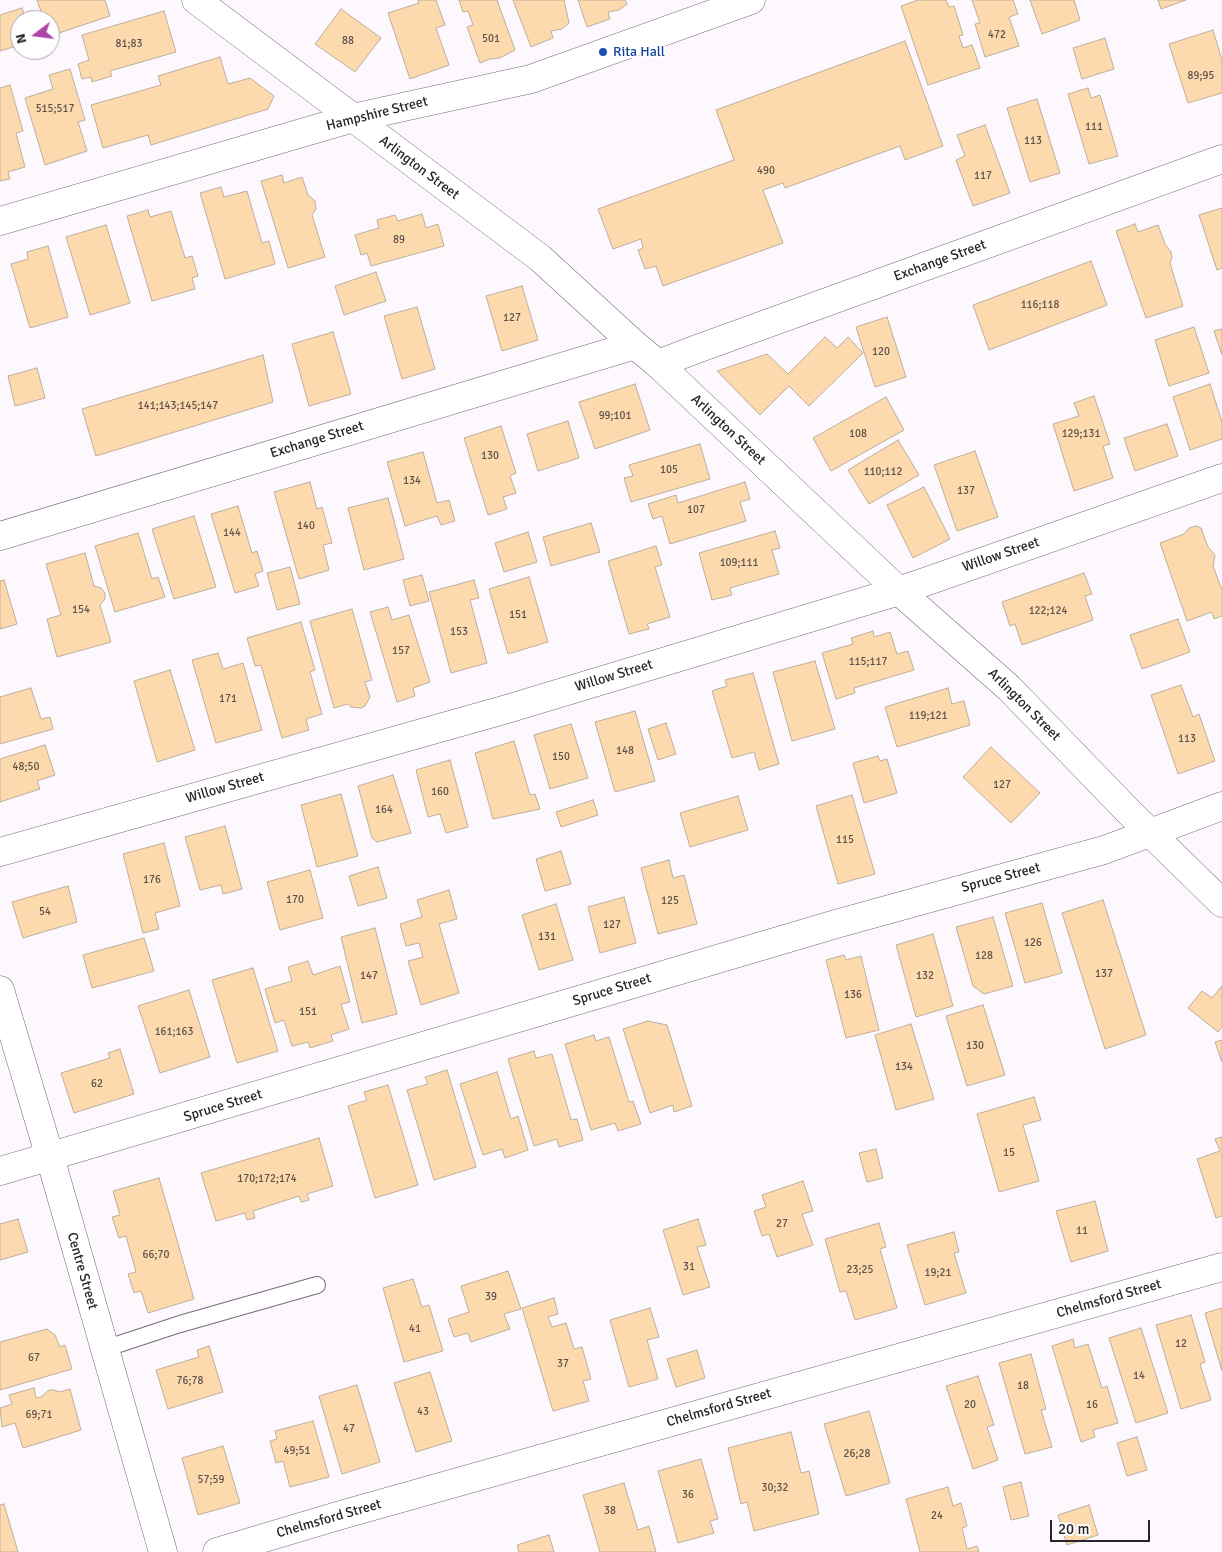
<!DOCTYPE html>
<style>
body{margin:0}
#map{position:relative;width:1222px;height:1552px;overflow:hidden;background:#fdf7fe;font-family:Signika,sans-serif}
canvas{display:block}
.north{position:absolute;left:10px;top:10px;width:50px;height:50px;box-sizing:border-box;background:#fff;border:1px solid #a9a7aa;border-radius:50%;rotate:255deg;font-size:14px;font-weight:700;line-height:20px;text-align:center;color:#29242b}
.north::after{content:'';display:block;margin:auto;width:18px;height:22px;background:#ae45a8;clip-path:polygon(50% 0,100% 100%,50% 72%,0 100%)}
.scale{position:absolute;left:1050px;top:1520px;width:100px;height:22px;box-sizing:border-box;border:2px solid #29242b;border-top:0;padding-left:6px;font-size:15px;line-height:18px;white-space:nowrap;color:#29242b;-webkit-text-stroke:4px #fff;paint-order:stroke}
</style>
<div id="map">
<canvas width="1222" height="1552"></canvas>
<div class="north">N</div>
<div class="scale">20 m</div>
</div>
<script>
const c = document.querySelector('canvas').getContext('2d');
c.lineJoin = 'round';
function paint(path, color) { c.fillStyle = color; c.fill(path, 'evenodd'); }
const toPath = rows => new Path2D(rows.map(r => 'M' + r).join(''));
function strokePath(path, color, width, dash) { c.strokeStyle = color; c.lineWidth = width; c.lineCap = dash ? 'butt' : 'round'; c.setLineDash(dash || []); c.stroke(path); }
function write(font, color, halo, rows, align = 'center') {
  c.font = font + ' Signika,sans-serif'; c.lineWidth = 4; c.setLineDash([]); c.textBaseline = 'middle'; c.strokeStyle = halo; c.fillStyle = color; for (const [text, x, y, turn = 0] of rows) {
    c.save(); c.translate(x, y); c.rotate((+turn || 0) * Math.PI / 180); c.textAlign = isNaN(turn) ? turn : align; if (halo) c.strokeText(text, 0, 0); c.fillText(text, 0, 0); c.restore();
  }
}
const building = toPath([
 [37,0,105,0,110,16,50,36,50,20,44,20,37,0],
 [418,0,436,0,445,25,436,28,449,65,410,79,388,13,419,3,418,0],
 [459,0,497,0,515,50,500,58,490,59,480,63,467,27,473,25,468,11,463,12,459,0],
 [513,0,564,0,569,23,562,29,551,31,553,38,531,47,513,0],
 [578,0,625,0,627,4,619,10,608,12,610,19,587,27,578,0],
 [918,0,946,0,949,7,954,6,963,35,959,36,963,48,972,45,980,68,928,85,901,6,918,0],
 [972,0,1013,0,1018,14,1009,17,1019,46,985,57,975,24,980,23,972,0],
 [1030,0,1074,0,1080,20,1042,34,1030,0],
 [1158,0,1186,0,1161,9,1158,0],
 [22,8,26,20,20,20,20,45,0,51,0,15,22,8],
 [341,9,381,38,355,72,315,44,341,9],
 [164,11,176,52,110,71,112,76,92,82,91,77,82,79,78,64,89,60,82,35,164,11],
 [1213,30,1222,60,1222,93,1188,103,1169,44,1213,30],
 [1105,38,1114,69,1082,79,1073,48,1105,38],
 [905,41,943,146,905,160,900,146,785,188,783,183,763,190,783,243,663,286,656,266,645,269,638,250,643,248,641,239,613,249,598,209,734,160,716,110,905,41],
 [220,57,228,84,250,78,274,96,268,109,151,145,148,135,103,148,91,105,161,85,158,76,220,57],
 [70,69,85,120,78,122,87,151,45,165,25,98,53,89,49,75,70,69],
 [10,85,23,131,16,133,25,167,8,172,10,179,0,181,0,88,10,85],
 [1088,88,1091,98,1100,95,1118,156,1089,164,1068,94,1088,88],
 [1037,99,1060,173,1030,182,1007,108,1037,99],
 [985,125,1010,193,973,206,956,160,965,156,957,135,985,125],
 [282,175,284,183,302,177,308,195,315,201,316,209,312,215,325,257,288,268,261,181,282,175],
 [221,187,224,197,247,191,262,243,269,241,275,264,225,279,200,193,221,187],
 [1222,208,1222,268,1217,270,1199,215,1222,208],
 [148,210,150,217,171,211,185,258,192,256,198,276,192,278,195,289,152,301,127,216,148,210],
 [422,214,426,228,438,224,444,246,371,266,367,253,361,255,355,235,379,228,377,220,395,215,398,221,422,214],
 [1135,224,1138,232,1158,225,1165,244,1171,252,1172,257,1170,263,1183,306,1146,318,1116,231,1135,224],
 [106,225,130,303,90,315,66,237,106,225],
 [48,246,68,317,30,328,11,264,28,259,27,252,48,246],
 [1091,261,1107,305,989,350,973,305,1091,261],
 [376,272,386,301,344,315,335,286,376,272],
 [522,286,538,340,502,351,486,296,522,286],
 [417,307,435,369,402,379,384,316,417,307],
 [887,317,906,377,875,387,856,327,887,317],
 [1194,327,1209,373,1169,386,1155,340,1194,327],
 [1222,329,1222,355,1214,331,1222,329],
 [333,332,351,394,309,406,292,344,333,332],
 [825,337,837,348,848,337,863,353,809,406,789,386,760,415,717,371,767,354,788,374,825,337],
 [263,355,273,402,96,456,82,409,263,355],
 [37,368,45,398,15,406,8,376,37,368],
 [635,384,650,430,595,449,579,402,635,384],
 [1210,384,1222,422,1222,439,1190,450,1173,397,1210,384],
 [1094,396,1110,444,1103,446,1113,478,1074,491,1053,424,1079,416,1074,403,1094,396],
 [886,397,904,430,831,471,813,438,886,397],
 [568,421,579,458,538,471,527,434,568,421],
 [1167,424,1178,456,1135,471,1124,438,1167,424],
 [501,426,516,473,510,476,516,493,503,497,507,509,488,515,464,438,501,426],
 [898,440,919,475,869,504,848,470,898,440],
 [700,444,710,479,631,502,624,478,633,476,629,465,700,444],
 [975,451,998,517,957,531,934,465,975,451],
 [423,452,437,503,449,500,455,521,441,525,437,516,405,526,387,462,423,452],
 [310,482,317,509,322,507,332,543,323,545,329,570,299,579,274,492,310,482],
 [745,482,750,499,740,502,746,521,670,544,662,516,653,519,648,504,676,495,678,503,745,482],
 [924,487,950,539,913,558,887,505,924,487],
 [388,498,404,559,364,570,348,508,388,498],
 [238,506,252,553,257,551,263,571,255,574,259,586,235,593,211,514,238,506],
 [194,516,216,587,174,599,152,529,194,516],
 [591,523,600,552,551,566,543,537,591,523],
 [1196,526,1201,528,1208,547,1215,555,1213,566,1222,590,1222,616,1214,619,1212,612,1187,621,1160,543,1184,534,1189,528,1196,526],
 [775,531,780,548,772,550,779,574,730,588,732,595,712,600,699,553,775,531],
 [528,532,537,562,504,572,495,543,528,532],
 [138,533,152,579,158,577,165,597,115,612,95,546,138,533],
 [656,546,662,565,655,567,670,617,647,624,649,629,629,634,608,561,656,546],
 [85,553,94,586,101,588,105,593,105,599,100,605,111,642,57,657,47,619,61,615,46,564,85,553],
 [290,567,300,604,277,610,267,573,290,567],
 [1084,573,1092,594,1085,596,1093,620,1022,645,1015,624,1010,626,1002,602,1084,573],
 [422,575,429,601,410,606,403,580,422,575],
 [529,577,548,642,508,654,489,589,529,577],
 [4,580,17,624,0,629,0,581,4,580],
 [474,580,479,598,470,600,487,663,451,673,429,592,474,580],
 [388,607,392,620,409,615,430,682,413,688,415,696,397,702,370,612,388,607],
 [352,609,372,680,365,682,370,697,365,706,361,708,351,707,348,704,334,708,310,621,352,609],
 [1178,619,1190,652,1142,669,1130,635,1178,619],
 [301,622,315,670,310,672,322,714,306,719,309,730,282,738,261,665,255,666,247,638,301,622],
 [873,631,874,637,890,632,897,654,908,651,914,670,854,688,855,693,836,699,822,653,853,644,851,638,873,631],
 [218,653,223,669,243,663,262,730,216,743,192,660,218,653],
 [815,661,835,729,792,741,773,672,815,661],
 [170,670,195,750,157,762,134,681,170,670],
 [753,673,779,764,759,770,754,752,732,758,712,691,727,686,725,680,753,673],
 [1181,685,1193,717,1199,714,1215,761,1178,774,1151,695,1181,685],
 [31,688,41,719,50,717,53,729,0,744,0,697,31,688],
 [948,688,952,704,964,701,970,725,897,747,885,707,948,688],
 [635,711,655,781,615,792,595,722,635,711],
 [666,723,676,754,658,760,648,729,666,723],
 [571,724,588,778,550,789,534,735,571,724],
 [514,741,530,795,535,794,540,809,493,819,475,753,514,741],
 [45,745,55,775,37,781,40,789,0,802,0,759,45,745],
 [991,747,1040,793,1011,823,963,777,991,747],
 [878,756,880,761,887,759,897,793,864,803,853,763,878,756],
 [450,760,468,827,446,833,440,814,428,817,416,770,450,760],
 [393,775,411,833,377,842,372,838,358,786,393,775],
 [341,794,358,856,317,867,301,805,341,794],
 [852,795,875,874,838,884,816,806,852,795],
 [738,796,748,830,690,847,680,813,738,796],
 [593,800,598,815,561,827,556,812,593,800],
 [225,826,242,889,223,894,221,885,200,890,185,837,225,826],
 [164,843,180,906,155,913,159,929,143,933,123,854,164,843],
 [561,851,571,884,545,891,536,859,561,851],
 [669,860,673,878,684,875,697,924,658,934,641,868,669,860],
 [378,867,387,898,358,906,349,876,378,867],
 [310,870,323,918,280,930,267,882,310,870],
 [68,886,77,922,23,938,12,902,68,886],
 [449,890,457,919,439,924,459,993,421,1005,408,961,423,957,419,943,406,946,400,924,422,917,417,900,449,890],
 [624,897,636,943,600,953,588,907,624,897],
 [1103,900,1146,1035,1105,1049,1062,913,1103,900],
 [1042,903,1062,973,1025,983,1005,913,1042,903],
 [556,904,573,960,539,970,522,915,556,904],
 [993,917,1013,986,984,994,973,986,956,927,993,917],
 [375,928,397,1014,362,1023,341,937,375,928],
 [933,934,953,1006,916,1017,896,945,933,934],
 [144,938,154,971,92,988,83,955,144,938],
 [844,955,846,960,861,956,879,1030,846,1038,826,960,844,955],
 [308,961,313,975,340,966,350,1002,341,1004,349,1029,331,1035,333,1041,310,1048,308,1042,292,1046,284,1020,275,1023,265,989,292,981,288,967,308,961],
 [253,968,278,1051,237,1063,212,980,253,968],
 [1222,986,1222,1027,1218,1032,1188,1008,1202,991,1212,998,1222,986],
 [189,990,210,1057,160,1073,138,1006,189,990],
 [983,1005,1005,1075,967,1086,946,1016,983,1005],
 [648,1021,667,1025,692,1106,674,1112,673,1105,650,1113,623,1029,648,1021],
 [911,1024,934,1099,896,1110,875,1035,911,1024],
 [594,1035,596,1041,609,1037,629,1102,633,1101,641,1124,618,1131,615,1123,591,1130,565,1044,594,1035],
 [1222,1040,1222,1062,1215,1042,1222,1040],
 [120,1049,134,1094,74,1113,61,1073,110,1058,108,1053,120,1049],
 [534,1051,536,1058,552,1054,571,1120,577,1119,583,1140,559,1147,557,1139,534,1146,508,1059,534,1051],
 [447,1070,476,1167,434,1180,407,1090,428,1084,425,1077,447,1070],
 [497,1072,511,1119,518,1116,528,1150,505,1158,502,1149,483,1155,460,1084,497,1072],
 [388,1085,418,1185,375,1198,348,1106,367,1100,364,1092,388,1085],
 [1034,1097,1041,1120,1023,1125,1039,1181,999,1192,977,1114,1034,1097],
 [1222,1137,1222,1216,1216,1218,1197,1159,1220,1151,1215,1139,1222,1137],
 [319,1138,333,1186,307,1194,309,1200,301,1202,299,1196,253,1211,255,1218,247,1220,245,1213,216,1221,201,1173,319,1138],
 [876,1149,883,1178,867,1182,859,1153,876,1149],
 [159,1178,194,1299,148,1313,141,1291,134,1293,128,1274,136,1272,126,1236,119,1238,112,1217,120,1215,113,1191,159,1178],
 [803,1181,813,1211,802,1214,813,1245,777,1257,769,1234,762,1236,754,1211,766,1207,762,1195,803,1181],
 [1095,1201,1108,1251,1071,1262,1056,1211,1095,1201],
 [18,1219,28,1252,0,1260,0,1224,18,1219],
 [698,1219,706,1245,697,1247,710,1287,683,1295,663,1230,698,1219],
 [879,1223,886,1247,880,1249,897,1308,855,1320,846,1291,840,1292,825,1239,879,1223],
 [954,1232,959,1252,954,1253,966,1293,925,1305,907,1245,954,1232],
 [508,1271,521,1309,504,1314,510,1329,471,1342,468,1333,454,1337,448,1319,469,1312,461,1286,508,1271],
 [413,1279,422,1307,429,1305,443,1351,404,1362,383,1288,413,1279],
 [554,1298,558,1314,548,1317,552,1327,566,1323,574,1349,582,1347,591,1379,583,1381,589,1401,553,1411,522,1308,554,1298],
 [650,1308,659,1337,647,1340,658,1379,629,1387,610,1320,650,1308],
 [1222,1308,1222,1371,1205,1313,1222,1308],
 [1191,1315,1205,1362,1200,1364,1211,1400,1181,1409,1156,1325,1191,1315],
 [1141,1328,1168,1413,1136,1423,1109,1338,1141,1328],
 [47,1329,55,1335,60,1347,65,1345,72,1369,0,1390,0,1342,47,1329],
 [1073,1339,1075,1348,1088,1344,1102,1388,1107,1386,1118,1423,1093,1430,1095,1437,1081,1442,1052,1346,1073,1339],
 [209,1346,223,1392,168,1409,156,1370,199,1357,197,1350,209,1346],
 [697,1350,705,1378,676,1387,667,1359,697,1350],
 [1031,1354,1046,1409,1041,1410,1052,1447,1025,1454,999,1363,1031,1354],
 [430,1372,452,1441,416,1452,394,1383,430,1372],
 [978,1376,994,1425,987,1427,998,1460,973,1469,946,1386,978,1376],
 [357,1385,380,1462,342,1474,319,1396,357,1385],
 [34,1388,36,1398,41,1397,49,1390,54,1390,59,1392,70,1389,81,1430,23,1448,15,1423,2,1427,0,1408,12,1404,9,1395,34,1388],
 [869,1411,890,1483,846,1496,824,1424,869,1411],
 [313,1421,329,1477,290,1487,283,1461,276,1463,270,1441,277,1439,275,1431,313,1421],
 [791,1432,801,1473,809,1471,819,1514,754,1531,747,1502,741,1504,728,1448,791,1432],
 [1137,1437,1147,1470,1127,1476,1117,1443,1137,1437],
 [223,1446,240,1503,198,1515,182,1458,223,1446],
 [701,1459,718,1519,710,1521,714,1533,678,1543,658,1471,701,1459],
 [1021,1482,1029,1516,1011,1520,1003,1487,1021,1482],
 [624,1483,638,1530,649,1526,656,1552,600,1552,583,1495,624,1483],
 [948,1487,953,1506,961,1503,967,1526,962,1528,967,1549,977,1546,979,1552,920,1552,906,1499,948,1487],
 [4,1504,18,1552,0,1552,0,1505,4,1504],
 [1089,1505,1098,1535,1067,1545,1058,1515,1089,1505],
 [549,1535,554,1552,519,1552,517,1545,549,1535]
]);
paint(building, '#fddaad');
strokePath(building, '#bdae9c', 1);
const service = toPath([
 [104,1349,180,1324,317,1285]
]);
const minor = toPath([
 [658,364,697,349,1222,159],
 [0,536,635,345],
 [0,852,507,709,899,591,1222,478],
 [0,1171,836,924,1104,850,1222,806],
 [217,1552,341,1515,1222,1267]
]);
const tertiary = toPath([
 [196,0,540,258,635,345,658,364,899,591,1009,688,1129,812,1222,903],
 [0,221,353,118,531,79,751,0],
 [0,990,50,1157,163,1552]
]);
strokePath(service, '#786a7b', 18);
strokePath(minor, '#786a7b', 29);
strokePath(tertiary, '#786a7b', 29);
strokePath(service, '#fff', 16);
strokePath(minor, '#fff', 28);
strokePath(tertiary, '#fff', 28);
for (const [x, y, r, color] of [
 [603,52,5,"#1a4fb4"]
]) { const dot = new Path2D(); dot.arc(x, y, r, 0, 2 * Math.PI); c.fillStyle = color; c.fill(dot); strokePath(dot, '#fff', 2); }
write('11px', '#5e524c', null, [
 ["472",997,35],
 ["501",491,39],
 ["88",348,41],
 ["81;83",129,44],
 ["89;95",1201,76],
 ["515;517",55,109],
 ["111",1094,127],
 ["113",1033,141],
 ["490",766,171],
 ["117",983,176],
 ["89",399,240],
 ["116;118",1040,305],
 ["127",512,318],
 ["120",881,352],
 ["141;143;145;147",178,406],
 ["99;101",615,416],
 ["108",858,434],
 ["129;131",1081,434],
 ["130",490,456],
 ["105",669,470],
 ["110;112",883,472],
 ["134",412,481],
 ["137",966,491],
 ["107",696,510],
 ["140",306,526],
 ["144",232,533],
 ["109;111",739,563],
 ["154",81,610],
 ["122;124",1048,611],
 ["151",518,615],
 ["153",459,632],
 ["157",401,651],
 ["115;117",868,662],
 ["171",228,699],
 ["119;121",928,716],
 ["113",1187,739],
 ["148",625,751],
 ["150",561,757],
 ["48;50",26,767],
 ["127",1002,785],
 ["160",440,792],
 ["164",384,810],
 ["115",845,840],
 ["176",152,880],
 ["170",295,900],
 ["125",670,901],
 ["54",45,912],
 ["127",612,925],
 ["131",547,937],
 ["126",1033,943],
 ["128",984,956],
 ["137",1104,974],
 ["147",369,976],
 ["132",925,976],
 ["136",853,995],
 ["151",308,1012],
 ["161;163",174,1032],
 ["130",975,1046],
 ["134",904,1067],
 ["62",97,1084],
 ["15",1009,1153],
 ["170;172;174",267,1179],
 ["27",782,1224],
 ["11",1082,1231],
 ["66;70",156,1255],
 ["31",689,1267],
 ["23;25",860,1270],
 ["19;21",938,1273],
 ["39",491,1297],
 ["41",415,1329],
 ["12",1181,1344],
 ["67",34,1358],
 ["37",563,1364],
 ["14",1139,1376],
 ["76;78",190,1381],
 ["18",1023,1386],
 ["20",970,1405],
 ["16",1092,1405],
 ["43",423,1412],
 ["69;71",39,1415],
 ["47",349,1429],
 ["49;51",297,1451],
 ["26;28",857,1454],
 ["57;59",211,1480],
 ["30;32",775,1488],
 ["36",688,1495],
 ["38",610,1511],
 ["24",937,1516]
]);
write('14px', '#164399', '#fff', [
 ["Rita Hall",613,52]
], 'left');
write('14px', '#29242b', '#fff', [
 ["Hampshire Street",377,114,-14],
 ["Arlington Street",419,168,37],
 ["Exchange Street",940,261,-20],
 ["Arlington Street",728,430,43],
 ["Exchange Street",317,440,-17],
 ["Willow Street",1001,555,-19],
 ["Willow Street",614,676,-17],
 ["Arlington Street",1024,705,45],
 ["Willow Street",225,788,-16],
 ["Spruce Street",1001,878,-15],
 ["Spruce Street",612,990,-17],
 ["Spruce Street",223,1106,-17],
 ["Centre Street",82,1271,74],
 ["Chelmsford Street",1109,1299,-16],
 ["Chelmsford Street",719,1408,-16],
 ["Chelmsford Street",329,1519,-16]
]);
</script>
